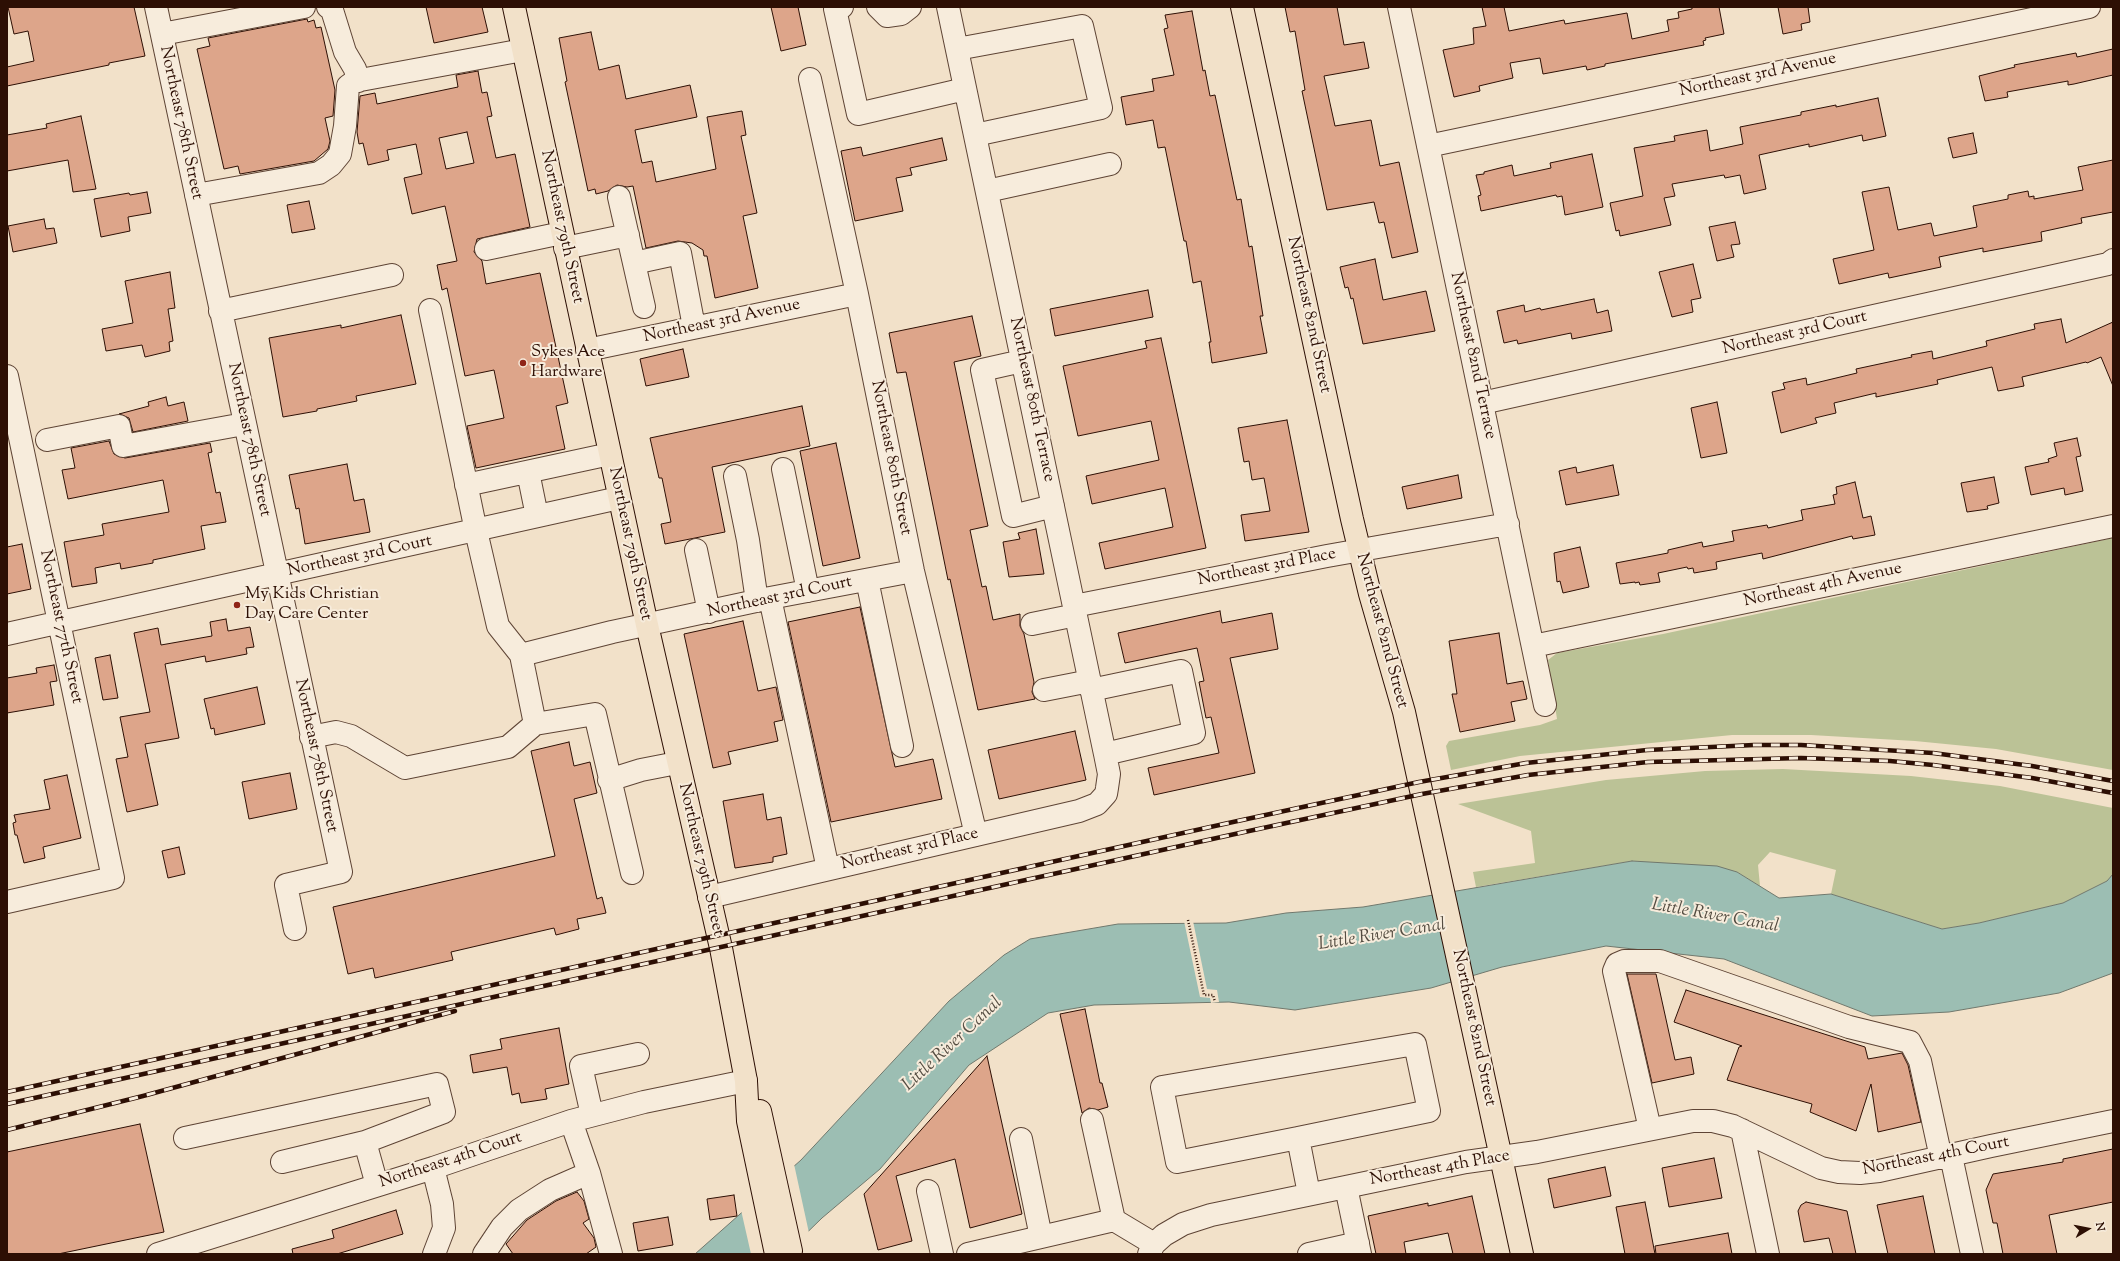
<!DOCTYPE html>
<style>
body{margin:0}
#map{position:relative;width:2120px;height:1261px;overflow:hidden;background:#f2e1c9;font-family:"Sorts Mill Goudy",serif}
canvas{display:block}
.frame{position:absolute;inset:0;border:8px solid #2d0f04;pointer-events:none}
.north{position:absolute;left:2068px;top:1209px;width:40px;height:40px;-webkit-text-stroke:3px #f7ecdc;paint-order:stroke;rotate:80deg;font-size:11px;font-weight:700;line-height:16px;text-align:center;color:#2d0f04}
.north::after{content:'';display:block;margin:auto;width:14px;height:18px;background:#2d0f04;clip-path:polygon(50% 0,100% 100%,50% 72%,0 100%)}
</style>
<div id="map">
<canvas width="2120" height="1261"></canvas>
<div class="frame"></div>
<div class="north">N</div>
</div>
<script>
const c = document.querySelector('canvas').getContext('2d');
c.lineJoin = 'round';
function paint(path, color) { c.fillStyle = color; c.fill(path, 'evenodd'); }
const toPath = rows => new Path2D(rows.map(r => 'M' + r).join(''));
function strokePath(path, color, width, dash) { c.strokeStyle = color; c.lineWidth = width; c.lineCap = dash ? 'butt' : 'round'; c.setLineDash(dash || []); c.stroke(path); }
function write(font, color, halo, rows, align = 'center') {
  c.font = font + ' "Sorts Mill Goudy",serif'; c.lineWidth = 4; c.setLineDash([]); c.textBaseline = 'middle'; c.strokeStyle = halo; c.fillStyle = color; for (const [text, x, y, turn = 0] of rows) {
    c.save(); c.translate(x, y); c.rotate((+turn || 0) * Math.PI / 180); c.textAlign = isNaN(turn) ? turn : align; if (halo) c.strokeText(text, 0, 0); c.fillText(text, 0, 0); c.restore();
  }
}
paint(toPath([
 [2113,538,2113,770,1996,749,1915,741,1811,735,1732,735,1520,756,1451,770,1446,746,1449,741,1540,725,1557,719,1548,660,1557,653,1663,634],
 [1783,769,1911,776,2000,786,2113,808,2113,874,2107,881,2063,903,1979,923,1942,929,1831,894,1836,870,1770,852,1758,865,1760,886,1737,872,1632,861,1476,887,1473,872,1535,863,1531,831,1458,804,1606,780,1705,771]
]), '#bbc296');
const water = toPath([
 [1632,861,1717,866,1737,872,1779,898,1831,894,1942,929,1979,923,2063,903,2107,881,2113,874,2113,973,2059,993,1949,1012,1872,1016,1724,959,1606,946,1502,967,1431,988,1295,1010,1229,1002,1094,1005,1048,1013,969,1065,880,1169,822,1218,785,1254,695,1254,801,1160,949,1001,1004,955,1030,939,1118,924,1226,923,1286,913,1363,907,1632,861]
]);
paint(water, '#9cbeb3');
strokePath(water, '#70786d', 1);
paint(toPath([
 [1184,921,1193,921,1207,989,1217,990,1219,1002,1211,1003,1210,998,1200,997],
 [794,1164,809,1233,788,1254,751,1254,741,1210]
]), '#f2e1c9');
const building = toPath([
 [8,7,134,7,145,56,109,63,109,65,7,86,7,67,34,61,28,31,14,34,8,7],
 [426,7,482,7,488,32,434,43,426,7],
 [771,7,798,7,806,45,781,51,771,7],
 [1285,7,1337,7,1344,45,1364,42,1369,68,1324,76,1335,126,1371,120,1380,166,1399,162,1418,252,1392,258,1384,222,1379,223,1374,202,1327,210,1302,91,1305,90,1295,31,1290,32,1285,7],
 [1482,7,1504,7,1509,31,1564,20,1565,24,1627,13,1632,39,1669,31,1667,20,1679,18,1678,12,1692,9,1692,7,1719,7,1724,34,1705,38,1706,40,1703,41,1704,45,1605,64,1605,66,1587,70,1586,66,1543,74,1540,58,1510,63,1513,78,1479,86,1480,91,1454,97,1443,50,1474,44,1473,28,1486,26,1482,7],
 [1778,7,1808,7,1810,22,1801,24,1802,30,1783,34,1778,7],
 [1192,11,1203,71,1205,70,1210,96,1215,95,1237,200,1241,199,1249,247,1252,246,1263,316,1260,316,1267,353,1212,363,1209,342,1211,342,1201,281,1193,283,1186,241,1184,241,1165,147,1158,148,1153,120,1126,125,1121,97,1154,91,1152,79,1174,75,1164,29,1168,28,1165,15,1192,11],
 [307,19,308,22,314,20,316,28,321,27,335,90,333,116,325,118,330,141,328,149,314,161,240,174,238,166,224,169,197,49,210,46,208,38,307,19],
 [591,32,599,70,619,65,626,99,690,85,697,117,635,130,642,163,652,161,656,182,716,169,707,117,742,111,746,135,741,136,757,213,743,216,758,288,715,298,707,256,704,256,703,250,692,243,678,241,646,248,633,186,627,187,617,185,608,191,596,194,595,189,588,191,565,82,567,81,559,38,591,32],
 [2113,49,2113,75,2074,84,2068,85,2068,81,2007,92,2008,97,1985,101,1979,76,2015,67,2014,65,2076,53,2077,57,2113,49],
 [478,71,482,93,487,92,492,116,487,117,496,158,515,154,530,227,477,239,474,252,482,261,486,284,540,273,568,403,556,406,565,449,476,468,467,426,504,418,494,370,465,376,447,288,442,290,437,265,457,261,445,206,412,214,404,178,422,174,416,144,387,150,389,160,368,165,363,143,359,144,357,132,360,96,375,93,377,104,458,87,456,75,478,71],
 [467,132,474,163,446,169,439,138,467,132],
 [1878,98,1886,136,1863,141,1862,135,1809,147,1809,144,1759,155,1766,189,1744,194,1740,175,1725,178,1724,175,1672,184,1675,196,1664,198,1671,225,1620,236,1619,230,1616,231,1610,203,1643,196,1634,148,1675,141,1674,136,1707,130,1710,151,1743,144,1740,127,1801,115,1801,112,1836,105,1836,107,1878,98],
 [81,116,96,189,73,192,68,160,7,171,7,135,47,128,46,124,81,116],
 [1973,133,1977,153,1953,158,1948,138,1973,133],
 [942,138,947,160,910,168,912,175,896,178,903,211,855,221,841,151,861,147,863,156,942,138],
 [1592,154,1603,207,1565,215,1562,196,1557,197,1556,195,1481,211,1478,196,1481,195,1476,175,1484,174,1484,172,1512,165,1514,176,1551,168,1550,163,1592,154],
 [2113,160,2113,212,2081,218,2082,223,2041,232,2042,241,1983,252,1983,248,1939,257,1941,267,1889,278,1888,273,1839,284,1833,259,1874,250,1862,192,1889,187,1898,230,1931,223,1934,236,1977,227,1973,206,2008,199,2008,195,2028,191,2029,197,2034,196,2034,199,2083,190,2078,167,2113,160],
 [147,192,151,213,128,217,130,231,101,237,94,199,129,193,130,195,147,192],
 [309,201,315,229,292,233,287,205,309,201],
 [44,219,46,229,54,228,57,243,13,252,8,226,44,219],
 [1735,222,1740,244,1731,245,1734,257,1717,261,1709,227,1735,222],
 [1375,259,1383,300,1426,291,1435,331,1363,344,1353,298,1351,299,1348,287,1345,288,1340,267,1375,259],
 [1693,264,1701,298,1691,300,1693,312,1672,317,1659,272,1693,264],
 [170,272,175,308,168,309,173,341,169,342,170,351,145,357,142,345,106,351,102,329,133,323,125,281,170,272],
 [1148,290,1153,317,1055,336,1050,309,1148,290],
 [1594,299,1597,313,1608,310,1612,331,1572,339,1571,333,1518,344,1517,340,1504,343,1497,311,1524,305,1525,312,1540,308,1541,310,1594,299],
 [401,315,416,384,356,396,357,401,317,409,317,411,283,417,269,338,341,325,341,328,401,315],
 [972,316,981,356,954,362,988,526,970,530,982,587,986,586,993,620,1020,614,1020,626,1024,634,1034,682,1032,692,1035,699,978,710,950,579,948,580,906,372,897,373,889,333,972,316],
 [2061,319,2066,343,2113,322,2113,386,2101,357,2087,363,2086,362,2022,377,2024,386,1998,391,1992,367,1937,380,1938,384,1876,397,1876,393,1834,403,1836,413,1815,418,1817,423,1781,433,1772,392,1785,389,1783,383,1806,378,1807,385,1857,373,1856,369,1912,357,1911,355,1932,351,1933,359,1987,346,1986,341,2035,329,2034,324,2061,319],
 [1161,338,1206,548,1105,569,1099,543,1173,527,1165,488,1092,504,1086,476,1159,460,1151,421,1078,436,1063,366,1147,348,1145,341,1161,338],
 [683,349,689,377,646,386,640,359,683,349],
 [166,397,168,406,184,402,188,421,133,432,129,418,119,414,149,406,148,402,166,397],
 [1717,402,1727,453,1701,458,1691,408,1717,402],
 [802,406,810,446,712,467,725,532,665,544,661,524,671,522,662,478,659,478,650,438,802,406],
 [1287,420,1309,532,1245,541,1241,515,1270,511,1264,478,1252,480,1249,461,1244,462,1238,428,1287,420],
 [2077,438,2081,456,2076,457,2083,491,2065,495,2064,488,2031,495,2025,467,2049,462,2048,459,2057,456,2054,443,2077,438],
 [109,441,114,454,125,458,210,443,212,452,208,453,216,493,220,492,226,522,201,526,205,549,153,560,153,563,121,569,120,563,95,568,97,583,72,587,64,542,104,535,102,524,169,512,163,480,68,499,62,470,75,468,71,448,109,441],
 [836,443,860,558,823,566,800,451,836,443],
 [347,464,354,501,364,499,370,532,305,544,299,508,296,509,289,475,347,464],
 [1613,465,1619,495,1566,505,1559,471,1576,467,1577,473,1613,465],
 [1458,475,1462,498,1407,509,1402,487,1458,475],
 [1994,477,1999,503,1987,506,1988,509,1967,512,1961,483,1994,477],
 [1855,482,1863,518,1871,516,1875,535,1853,539,1852,536,1763,559,1762,553,1716,562,1717,569,1694,573,1693,568,1688,569,1687,567,1658,573,1660,582,1640,585,1639,582,1635,583,1635,582,1620,584,1616,563,1668,553,1668,550,1702,542,1703,547,1734,541,1732,531,1767,525,1768,528,1803,520,1801,510,1835,504,1833,495,1837,494,1836,487,1855,482],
 [1036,529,1044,574,1009,577,1003,542,1020,539,1018,533,1036,529],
 [22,544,31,589,7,594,7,547,22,544],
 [1580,547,1589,587,1563,593,1560,581,1557,582,1554,553,1580,547],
 [860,607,895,767,933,759,942,799,831,822,788,622,860,607],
 [1220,611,1222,623,1272,613,1278,649,1230,658,1255,773,1154,795,1148,768,1219,753,1211,717,1206,718,1199,682,1204,681,1197,648,1125,663,1118,633,1220,611],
 [226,619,228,631,250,627,254,647,246,648,247,654,206,662,205,656,165,664,179,738,145,744,158,805,127,812,116,759,128,757,120,717,150,712,134,633,158,628,161,645,212,636,210,622,226,619],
 [743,621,758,691,776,687,783,720,774,722,778,741,728,752,731,764,713,768,684,634,743,621],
 [1499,633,1507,684,1523,681,1527,699,1511,702,1515,721,1460,732,1452,694,1457,694,1449,641,1499,633],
 [110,655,118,698,103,700,95,658,110,655],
 [54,665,57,681,50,682,54,705,7,713,7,678,37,673,36,668,54,665],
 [257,687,265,724,215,735,214,728,211,729,204,699,257,687],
 [1075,731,1086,780,999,799,988,750,1075,731],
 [569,742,574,766,590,762,597,793,574,799,597,899,602,897,606,913,577,919,579,929,556,935,554,928,451,952,453,960,375,978,373,968,348,974,333,907,555,856,531,751,569,742],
 [290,773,297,809,249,819,242,782,290,773],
 [67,775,81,838,43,847,45,858,24,863,17,835,15,835,13,823,16,822,14,815,50,809,44,780,67,775],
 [763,794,767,820,781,817,787,854,773,857,773,862,735,868,723,801,763,794],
 [179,847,185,874,168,878,162,851,179,847],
 [1627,974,1656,974,1675,1060,1691,1057,1694,1074,1652,1083,1627,974],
 [1686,990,1865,1047,1868,1059,1902,1053,1908,1065,1921,1122,1878,1132,1871,1084,1856,1131,1810,1112,1812,1104,1727,1080,1739,1047,1742,1046,1674,1022,1686,990],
 [1085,1009,1100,1083,1102,1083,1108,1107,1098,1110,1089,1108,1082,1113,1060,1014,1085,1009],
 [559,1028,569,1084,545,1089,547,1099,521,1103,519,1093,512,1095,507,1067,473,1073,470,1055,502,1049,500,1039,559,1028],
 [987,1056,1022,1214,970,1228,955,1159,896,1176,912,1241,878,1250,864,1194,987,1056],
 [140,1124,164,1232,58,1254,7,1254,7,1152,140,1124],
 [2113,1149,2113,1202,2049,1215,2057,1254,2003,1254,1997,1223,1993,1223,1986,1190,1993,1174,2063,1162,2063,1159,2113,1149],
 [1714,1158,1722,1198,1669,1207,1662,1168,1714,1158],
 [1605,1167,1611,1196,1554,1208,1548,1179,1605,1167],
 [577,1192,584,1201,589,1219,583,1223,594,1238,596,1247,586,1254,513,1254,506,1244,527,1220,556,1201,577,1192],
 [734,1195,737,1216,710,1220,707,1199,734,1195],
 [1472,1196,1485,1254,1453,1254,1448,1233,1404,1242,1406,1254,1376,1254,1368,1216,1428,1203,1428,1206,1472,1196],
 [1923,1196,1935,1254,1888,1254,1877,1205,1923,1196],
 [1645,1202,1655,1254,1625,1254,1616,1207,1645,1202],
 [1806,1202,1847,1211,1856,1254,1833,1254,1829,1238,1804,1242,1798,1211,1801,1205,1806,1202],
 [396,1210,403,1234,337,1254,293,1254,292,1249,334,1238,332,1230,396,1210],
 [668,1217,673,1245,638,1251,633,1223,668,1217],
 [1728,1233,1732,1254,1656,1254,1655,1246,1728,1233]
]);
paint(building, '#dda58a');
strokePath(building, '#2d0f04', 1);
const minor = toPath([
 [156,7,341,872,286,885,295,929],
 [328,7,332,10,345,52,355,69,358,81],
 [842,7,835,9,858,114,965,89],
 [878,7,887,16,901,14,910,7],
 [1399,7,1545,705],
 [162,34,304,7],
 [957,49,1082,26,1101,108,975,135],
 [810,79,857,294,913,571,976,835],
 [1428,146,2089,7],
 [987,191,1110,164],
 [196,195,319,173,331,165,340,154,345,126,348,86,355,81,523,50],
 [619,197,644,307],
 [565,248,628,235],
 [486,249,562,233],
 [634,263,680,253,694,327],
 [430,310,476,531,498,626,521,655],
 [220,311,392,275],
 [587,350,857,294],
 [1022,361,982,370,1013,516,1053,506],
 [7,376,113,878,7,902],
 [1482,403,2108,264,2113,260],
 [47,440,119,426,123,446,244,424],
 [783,469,808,591],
 [528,472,537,516],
 [735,476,748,540,757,601],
 [466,485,610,454],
 [696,550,709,612],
 [867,580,902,746],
 [770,598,828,869],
 [1074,606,1327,556,1508,524],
 [1032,624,1076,615],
 [7,634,619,498],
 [1533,646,2113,526],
 [1044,690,1090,681],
 [1091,690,1181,671,1194,733,1105,754],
 [311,737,336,732,351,736,405,768,508,747,535,724],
 [609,780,641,770,677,763],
 [632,873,595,714,535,724,521,655,612,632,770,598,913,571],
 [709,897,1079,811,1097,804,1106,794,1107,788,1109,774,1105,754,948,7],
 [592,1115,581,1066,638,1054],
 [1092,1120,1114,1220],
 [571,1121,589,1173,611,1254],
 [1650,1129,1614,971,1617,964,1624,961,1660,961,1849,1027,1910,1042,1920,1061,1941,1158],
 [1742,1130,1768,1254],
 [185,1138,437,1084,444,1112,365,1142,377,1185],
 [1298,1138,1177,1162,1162,1087,1415,1044,1429,1111,1298,1138,1309,1194],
 [1021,1139,1041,1237],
 [1951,1156,1972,1254],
 [282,1162,365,1142],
 [433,1168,442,1204,444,1228,434,1254],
 [1346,1187,1360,1254],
 [928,1191,942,1254],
 [158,1254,433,1168,571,1121,644,1102,746,1081],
 [484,1254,502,1227,519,1210,550,1190,589,1173],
 [968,1254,1114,1220,1154,1244],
 [1149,1254,1154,1244,1164,1235,1183,1224,1211,1215,1466,1162,1537,1152,1693,1121,1713,1121,1733,1126,1821,1168,1839,1172,1860,1173,1879,1171,1991,1146,2113,1121],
 [1309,1254,1358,1243]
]);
const major = toPath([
 [514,7,647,625,721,948,746,1081,748,1121,776,1254],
 [1242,7,1352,519,1370,594,1404,712,1522,1254],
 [760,1111,791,1251]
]);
strokePath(minor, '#5e4435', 24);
strokePath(major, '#2d0f04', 24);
strokePath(toPath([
 [1188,920,1204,995,1213,995,1215,1002]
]), '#2d0f04', 2.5, [1, 2]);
strokePath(minor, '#f7ecdc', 22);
strokePath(major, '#f2e1c9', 22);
const rail = toPath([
 [7,1092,1233,822,1419,782,1526,763,1647,750,1754,745,1801,745,1933,753,2032,766,2113,781],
 [7,1104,1235,834,1422,794,1528,775,1648,762,1801,758,1890,761,1933,765,2032,778,2113,793],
 [7,1130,143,1096,455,1011]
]);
strokePath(rail, '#2d0f04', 4.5);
strokePath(rail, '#f7ecdc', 3, [9]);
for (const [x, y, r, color] of [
 [523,363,4,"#8f2418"],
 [237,605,4,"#8f2418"]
]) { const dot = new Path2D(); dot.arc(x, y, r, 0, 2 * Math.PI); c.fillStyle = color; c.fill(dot); strokePath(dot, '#f7ecdc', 1.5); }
write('17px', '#2d0f04', '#f7ecdc', [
 ["Northeast 3rd Avenue",1758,76,-12],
 ["Northeast 78th Street",180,123,78],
 ["Northeast 79th Street",561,227,78],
 ["Northeast 82nd Street",1308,315,78],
 ["Northeast 3rd Avenue",722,322,-12],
 ["Northeast 3rd Court",1795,334,-13],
 ["Northeast 82nd Terrace",1472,356,78],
 ["Northeast 80th Terrace",1031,400,78],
 ["Northeast 78th Street",248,440,78],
 ["Northeast 80th Street",890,458,79],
 ["Northeast 79th Street",629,544,78],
 ["Northeast 3rd Court",360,557,-12],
 ["Northeast 3rd Place",1267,568,-11],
 ["Northeast 4th Avenue",1823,586,-12],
 ["Northeast 3rd Court",780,598,-12],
 ["Northeast 77th Street",60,627,78],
 ["Northeast 82nd Street",1381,631,75],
 ["Northeast 78th Street",315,756,78],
 ["Northeast 3rd Place",910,850,-13],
 ["Northeast 79th Street",700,860,77],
 ["Northeast 82nd Street",1473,1028,78],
 ["Northeast 4th Court",1936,1157,-11],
 ["Northeast 4th Court",451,1161,-18],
 ["Northeast 4th Place",1440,1169,-10]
]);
write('17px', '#2d0f04', '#f7ecdc', [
 ["Sykes Ace",531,353],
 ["Hardware",531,373],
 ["My Kids Christian",245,595],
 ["Day Care Center",245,615]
], 'left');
write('italic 18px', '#544c41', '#f7ecdc', [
 ["Little River Canal",1715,917,10],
 ["Little River Canal",1382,936,-9],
 ["Little River Canal",953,1045,-43]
]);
</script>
